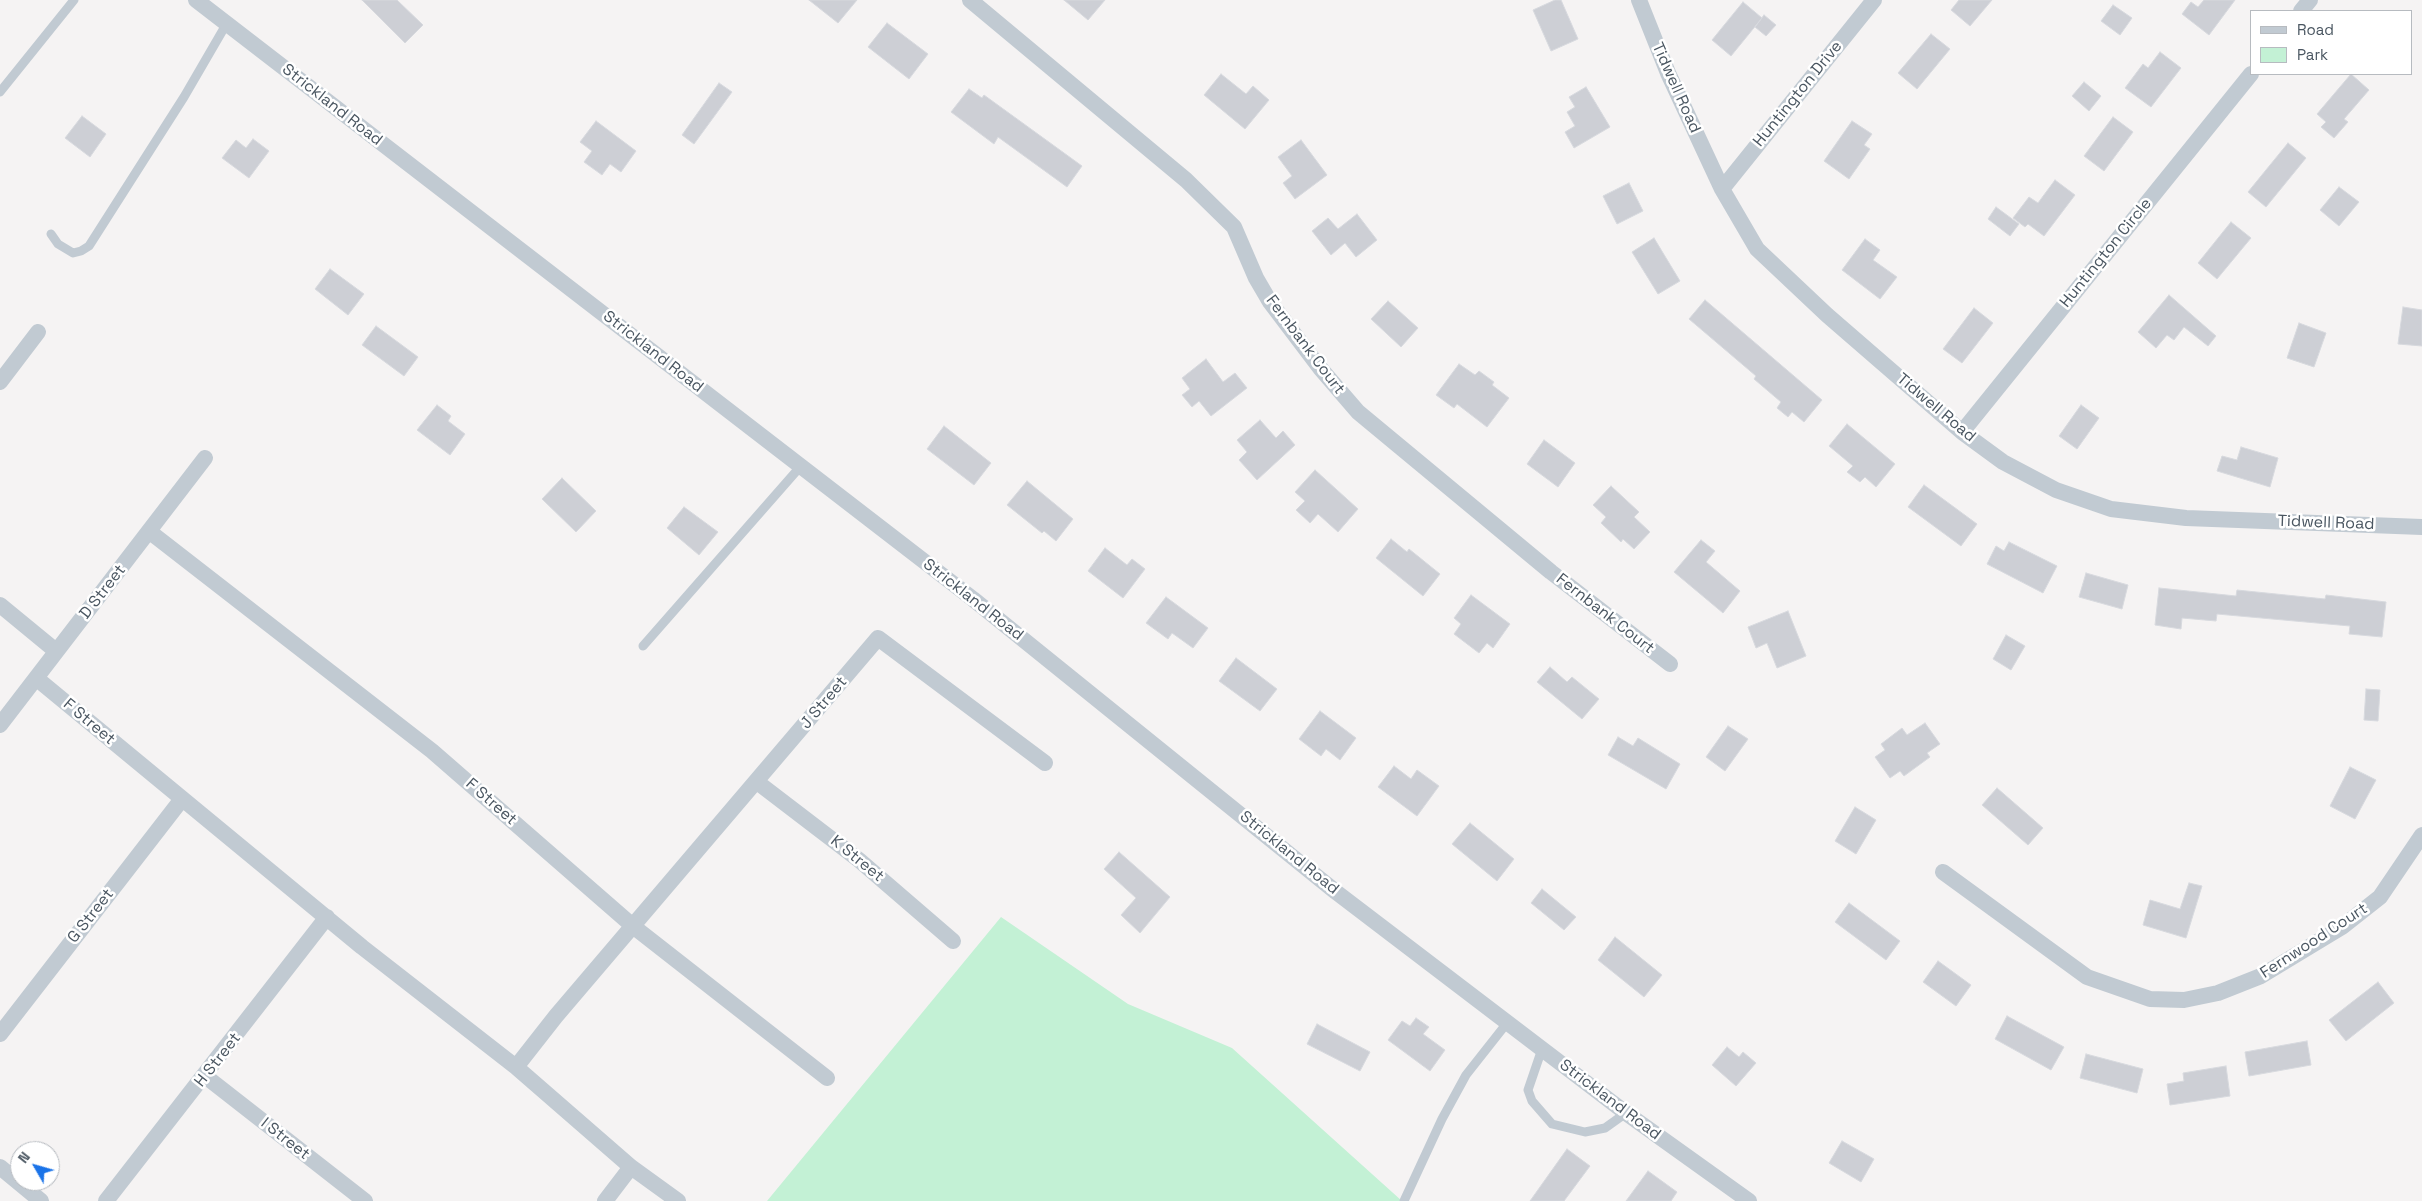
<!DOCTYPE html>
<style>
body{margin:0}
#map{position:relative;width:2422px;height:1201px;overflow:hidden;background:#f5f3f3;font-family:"Space Grotesk",sans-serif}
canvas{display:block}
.legend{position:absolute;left:2250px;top:10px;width:162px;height:65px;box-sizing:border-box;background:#fff;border:1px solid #b7bbc0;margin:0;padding:6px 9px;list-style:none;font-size:15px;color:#4a5661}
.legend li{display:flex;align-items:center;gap:10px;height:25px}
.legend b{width:25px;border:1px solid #b7bbc0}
.north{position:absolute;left:10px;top:1141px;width:50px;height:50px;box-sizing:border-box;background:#fff;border:1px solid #b7bbc0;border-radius:50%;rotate:308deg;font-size:14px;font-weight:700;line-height:20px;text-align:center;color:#4a5661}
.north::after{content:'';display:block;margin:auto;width:18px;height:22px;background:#1a73e8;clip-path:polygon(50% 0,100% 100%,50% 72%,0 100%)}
</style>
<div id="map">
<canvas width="2422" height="1201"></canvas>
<ul class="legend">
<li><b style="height:6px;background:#c1cad2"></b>Road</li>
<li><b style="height:14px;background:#c3f1d5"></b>Park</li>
</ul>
<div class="north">N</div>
</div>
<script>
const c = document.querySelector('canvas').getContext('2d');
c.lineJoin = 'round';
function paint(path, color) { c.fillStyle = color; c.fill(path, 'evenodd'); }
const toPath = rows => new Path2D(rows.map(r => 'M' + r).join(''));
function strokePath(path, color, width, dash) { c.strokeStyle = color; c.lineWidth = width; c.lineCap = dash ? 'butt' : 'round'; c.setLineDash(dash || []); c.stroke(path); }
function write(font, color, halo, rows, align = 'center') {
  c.font = font + ' "Space Grotesk",sans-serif'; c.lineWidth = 5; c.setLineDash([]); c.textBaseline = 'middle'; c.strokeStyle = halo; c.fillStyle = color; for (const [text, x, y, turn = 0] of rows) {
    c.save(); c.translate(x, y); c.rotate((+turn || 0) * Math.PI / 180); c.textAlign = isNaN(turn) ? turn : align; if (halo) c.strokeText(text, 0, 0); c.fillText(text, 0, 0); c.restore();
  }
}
paint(toPath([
 [1001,917,1128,1004,1232,1048,1402,1201,767,1201]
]), '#c3f1d5');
const building = toPath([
 [362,0,397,0,423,25,405,43,362,0],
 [809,0,857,0,838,23,809,0],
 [1064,0,1105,0,1088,20,1064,0],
 [1555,0,1561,0,1578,39,1551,51,1533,10,1555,0],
 [1959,0,1992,0,1970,26,1951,10,1959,0],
 [2204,0,2235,0,2209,35,2182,14,2191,2,2198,7,2204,0],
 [1743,2,1762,18,1731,56,1712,40,1743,2],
 [2113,5,2132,18,2120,35,2101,21,2113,5],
 [1764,15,1776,25,1766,36,1755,27,1764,15],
 [887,23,928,54,909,79,868,47,887,23],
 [1931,34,1950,49,1917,89,1898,73,1931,34],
 [2160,52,2181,68,2151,107,2125,88,2143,64,2148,68,2160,52],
 [1221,74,1246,94,1253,86,1269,100,1245,129,1204,95,1221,74],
 [2351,74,2369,90,2344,119,2348,122,2334,138,2321,127,2326,122,2317,114,2351,74],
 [2084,82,2101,96,2089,111,2072,96,2084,82],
 [719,83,732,92,694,144,682,135,719,83],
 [1586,87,1610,127,1574,148,1565,132,1575,126,1567,112,1575,107,1569,97,1586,87],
 [969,89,982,98,984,95,1082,166,1067,187,998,137,994,144,951,112,969,89],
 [82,116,106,134,90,157,65,138,82,116],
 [2113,117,2133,132,2104,171,2084,156,2113,117],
 [596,121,636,151,621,172,610,164,602,175,584,162,592,151,580,142,596,121],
 [1852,121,1872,134,1864,145,1870,149,1849,179,1824,161,1852,121],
 [253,139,269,151,249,178,222,158,236,140,246,148,253,139],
 [1301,140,1327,175,1295,199,1283,183,1292,176,1278,157,1301,140],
 [2288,143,2306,158,2266,207,2248,192,2288,143],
 [2055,180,2075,195,2044,236,2028,224,2025,227,2013,218,2029,197,2038,203,2055,180],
 [1629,183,1643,211,1617,224,1603,196,1629,183],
 [2339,187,2359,202,2339,226,2320,210,2339,187],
 [1996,207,2019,224,2010,236,1988,219,1996,207],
 [1357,214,1377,240,1356,257,1345,243,1331,255,1312,231,1328,218,1338,229,1357,214],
 [2231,222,2251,238,2217,279,2198,263,2231,222],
 [1654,238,1680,281,1658,294,1632,252,1654,238],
 [1865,239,1880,250,1873,260,1897,277,1880,299,1842,270,1865,239],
 [330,269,364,294,348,315,315,289,330,269],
 [2169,295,2216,336,2208,346,2184,327,2174,340,2167,335,2156,348,2138,332,2169,295],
 [1705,300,1822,400,1804,422,1792,412,1788,417,1777,408,1781,402,1754,379,1756,376,1689,319,1705,300],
 [1388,301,1418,328,1401,347,1371,319,1388,301],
 [2403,307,2422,310,2422,346,2398,344,2403,307],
 [1974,308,1993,323,1962,363,1943,349,1974,308],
 [2299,323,2326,333,2314,367,2287,358,2299,323],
 [376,326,418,357,404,376,362,345,376,326],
 [1206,359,1223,382,1235,373,1247,388,1211,416,1199,401,1192,407,1182,395,1190,389,1182,378,1206,359],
 [1459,364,1475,375,1479,371,1494,382,1492,385,1509,398,1487,427,1457,404,1454,408,1436,395,1459,364],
 [437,405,451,416,448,421,465,434,450,455,417,430,437,405],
 [2081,405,2099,418,2077,449,2059,436,2081,405],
 [1260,420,1276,438,1283,431,1295,445,1257,480,1239,460,1247,452,1237,440,1260,420],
 [1847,424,1895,464,1876,487,1865,477,1860,482,1847,472,1853,466,1829,446,1847,424],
 [944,426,991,463,974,485,927,449,944,426],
 [1544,440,1575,463,1558,487,1527,464,1544,440],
 [2241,447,2278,458,2270,487,2217,471,2222,456,2237,460,2241,447],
 [1315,470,1358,509,1338,532,1318,514,1310,523,1296,510,1305,501,1295,492,1315,470],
 [562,478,596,511,576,532,542,499,562,478],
 [1027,481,1073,519,1056,541,1044,531,1042,533,1007,505,1027,481],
 [1924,485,1977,524,1961,546,1908,507,1924,485],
 [1611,486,1639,512,1634,517,1650,532,1634,549,1623,539,1621,542,1601,523,1606,517,1593,505,1611,486],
 [684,507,718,532,699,555,667,528,684,507],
 [1391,539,1407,552,1409,549,1440,574,1423,596,1376,558,1391,539],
 [1701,540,1715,551,1706,562,1740,591,1723,613,1674,572,1701,540],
 [2009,542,2057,566,2043,593,1987,564,1996,546,2004,551,2009,542],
 [1105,548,1127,565,1132,559,1145,569,1123,598,1088,571,1105,548],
 [2086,573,2128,585,2122,609,2079,597,2086,573],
 [2159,588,2236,596,2237,590,2325,599,2326,595,2386,602,2382,637,2349,634,2350,626,2217,614,2216,621,2182,618,2181,629,2155,625,2159,588],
 [1471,595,1510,624,1493,648,1487,643,1479,653,1454,634,1461,624,1454,618,1471,595],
 [1166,597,1208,628,1193,648,1172,633,1168,639,1146,623,1166,597],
 [1788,611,1806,656,1777,668,1767,643,1756,648,1748,627,1788,611],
 [2006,635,2025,646,2011,670,1993,659,2006,635],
 [1236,658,1277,689,1260,711,1219,681,1236,658],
 [1550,667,1567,682,1572,677,1599,699,1582,719,1537,682,1550,667],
 [2366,689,2380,690,2378,721,2364,720,2366,689],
 [1320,711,1356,738,1340,760,1326,749,1321,756,1299,739,1320,711],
 [1925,723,1940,744,1927,753,1930,757,1904,776,1900,771,1890,778,1875,757,1885,750,1881,744,1902,728,1907,735,1925,723],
 [1728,726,1748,739,1725,771,1706,757,1728,726],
 [1618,737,1633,746,1638,738,1680,764,1666,789,1608,755,1618,737],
 [1394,766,1411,779,1417,770,1439,786,1417,816,1378,787,1394,766],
 [2350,767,2376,780,2355,819,2330,806,2350,767],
 [1997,788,2043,828,2028,845,1982,805,1997,788],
 [1855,807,1876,820,1856,854,1835,841,1855,807],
 [1470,823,1514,859,1497,881,1452,844,1470,823],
 [1119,852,1170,897,1140,933,1121,915,1136,898,1104,869,1119,852],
 [2189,883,2202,886,2186,938,2143,925,2150,900,2180,909,2189,883],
 [1542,889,1576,917,1564,930,1531,903,1542,889],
 [1849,903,1900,941,1886,960,1835,922,1849,903],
 [1615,937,1662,975,1644,997,1598,960,1615,937],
 [1938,961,1971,985,1956,1006,1923,982,1938,961],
 [2378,982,2394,1003,2346,1041,2329,1020,2378,982],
 [2007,1016,2064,1047,2051,1070,1995,1039,2007,1016],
 [1416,1018,1429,1027,1423,1034,1445,1050,1430,1071,1388,1040,1402,1021,1410,1026,1416,1018],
 [1317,1024,1370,1052,1360,1071,1307,1044,1317,1024],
 [2307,1041,2311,1065,2249,1076,2245,1052,2307,1041],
 [1727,1047,1739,1057,1743,1052,1756,1063,1736,1086,1712,1065,1727,1047],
 [2086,1054,2143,1069,2137,1093,2080,1078,2086,1054],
 [2226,1066,2230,1096,2170,1105,2167,1084,2184,1081,2183,1073,2226,1066],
 [1842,1141,1874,1159,1861,1182,1829,1163,1842,1141],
 [1567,1149,1590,1166,1564,1201,1530,1201,1567,1149],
 [1648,1171,1677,1192,1671,1201,1626,1201,1648,1171]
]);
paint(building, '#cdcfd5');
strokePath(building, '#d7d9de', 1);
strokePath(toPath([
 [0,92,74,0],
 [51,234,58,244,73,253,81,251,89,246,184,97,227,23],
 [643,646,800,467],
 [1542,1049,1528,1090,1532,1101,1552,1124,1585,1132,1605,1128,1626,1113],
 [1404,1201,1442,1119,1466,1075,1507,1023]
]), '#c1cad2', 9);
strokePath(toPath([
 [196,0,973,599,1336,892,1626,1113,1749,1201],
 [970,0,1186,180,1234,227,1256,278,1270,302,1320,368,1358,412,1551,572,1670,664],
 [1639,0,1668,73,1722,189,1757,249,1827,315,1962,432,2003,462,2056,490,2111,509,2186,518,2422,527],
 [2301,11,2310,0],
 [1722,189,1874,0],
 [0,382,38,332],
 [1962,432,2251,74],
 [150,532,432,751,634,927,827,1078],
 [0,605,56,651],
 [36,678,362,947,516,1067,631,1167,678,1201],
 [0,725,205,458],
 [757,782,859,860,953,941],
 [1943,872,2087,977,2150,999,2184,1000,2218,993,2261,976,2342,927,2380,897,2422,835],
 [0,1034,182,799],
 [516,1067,556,1016,878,638,1045,763],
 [205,1076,365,1201],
 [0,1167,41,1201],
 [106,1201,327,917],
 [605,1201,631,1167]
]), '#c1cad2', 16);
write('16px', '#4a5661', '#fff', [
 ["Tidwell Road",1676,88,66],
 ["Huntington Drive",1798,94,-51],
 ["Strickland Road",332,105,38],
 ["Huntington Circle",2106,253,-51],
 ["Fernbank Court",1305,345,53],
 ["Strickland Road",653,352,38],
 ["Tidwell Road",1936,408,40],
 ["Tidwell Road",2326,523,2],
 ["D Street",103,592,-52],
 ["Strickland Road",973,600,38],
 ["Fernbank Court",1605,614,38],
 ["J Street",824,703,-50],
 ["F Street",89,722,40],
 ["F Street",491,802,41],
 ["Strickland Road",1289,853,39],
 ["K Street",857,859,39],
 ["G Street",91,916,-52],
 ["Fernwood Court",2314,941,-33],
 ["H Street",218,1060,-52],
 ["Strickland Road",1610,1100,37],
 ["I Street",285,1139,38]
]);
</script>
